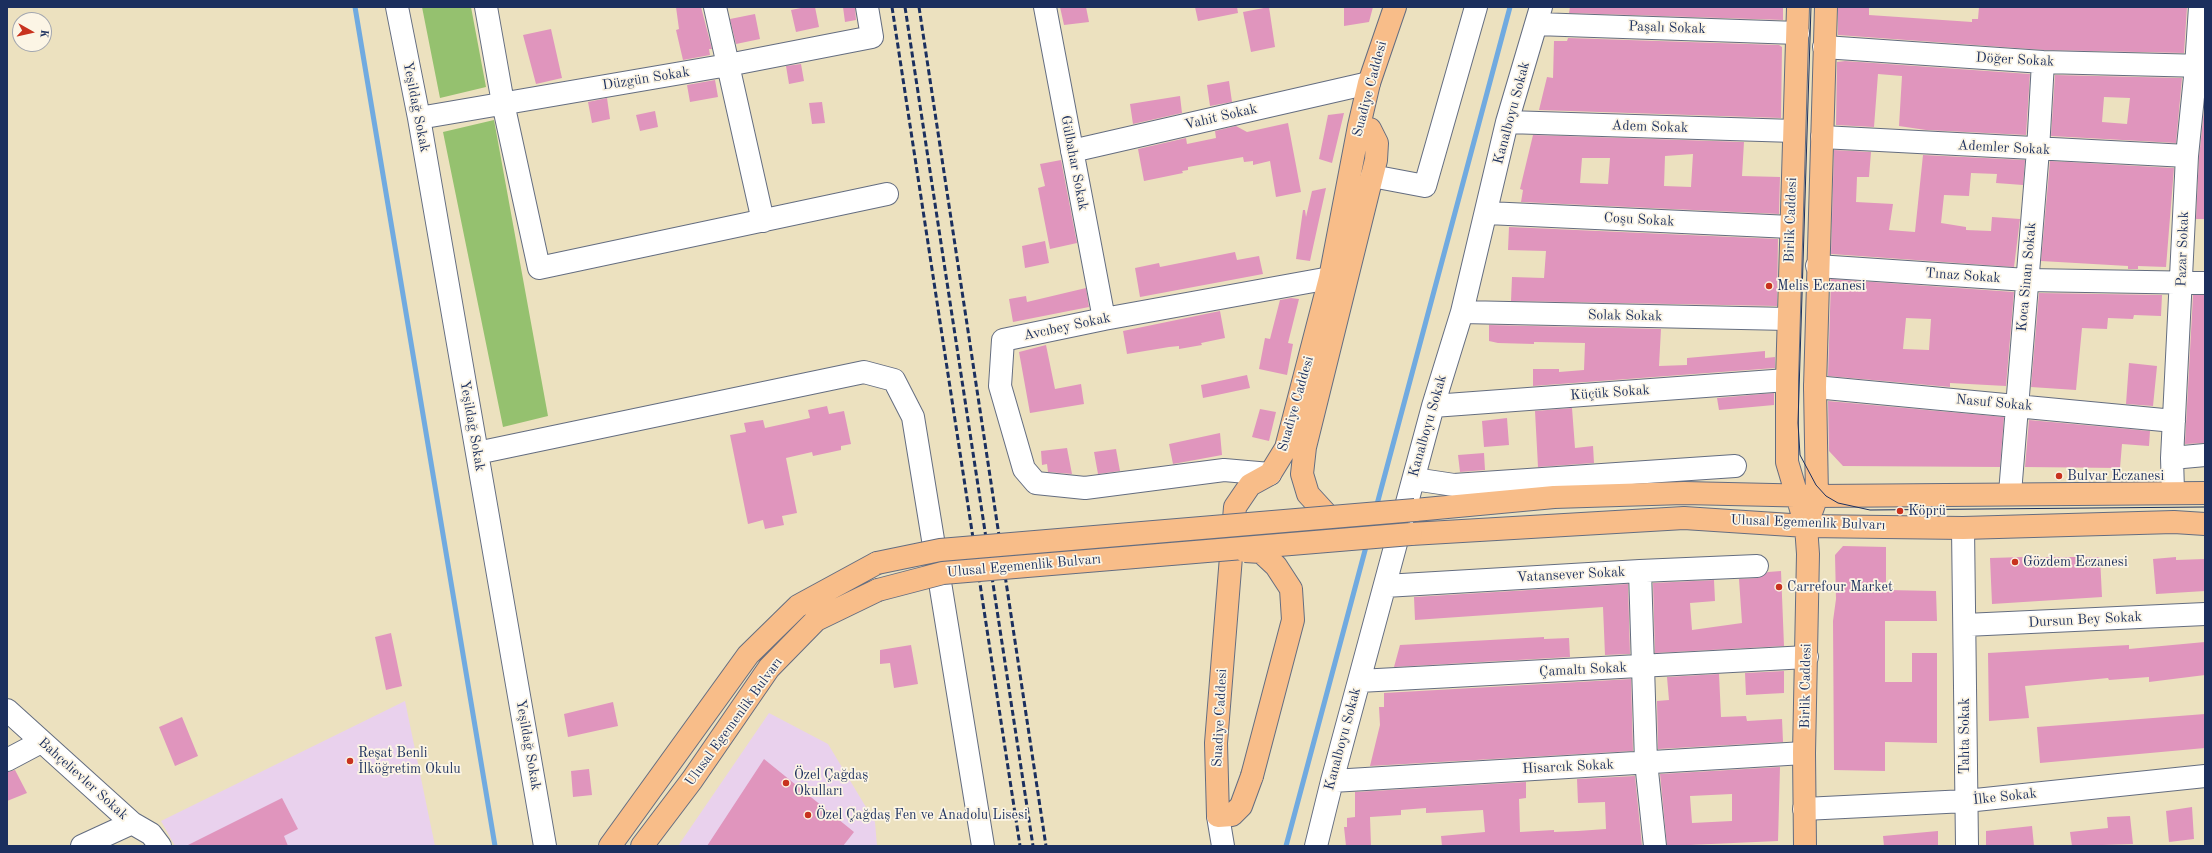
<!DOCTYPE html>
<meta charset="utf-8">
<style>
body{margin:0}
#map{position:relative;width:2212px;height:853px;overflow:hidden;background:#ece1bf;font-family:"Old Standard TT",serif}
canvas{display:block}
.frame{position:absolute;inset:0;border:8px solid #1b2f5e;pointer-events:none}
.north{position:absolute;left:12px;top:12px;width:40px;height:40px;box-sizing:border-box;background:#fcf5e5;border:1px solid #a2a6af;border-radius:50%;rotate:98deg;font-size:11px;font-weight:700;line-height:16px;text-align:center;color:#1b2f5e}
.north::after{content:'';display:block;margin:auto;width:14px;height:18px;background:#c8321e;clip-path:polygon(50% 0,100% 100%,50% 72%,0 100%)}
</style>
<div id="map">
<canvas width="2212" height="853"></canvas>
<div class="frame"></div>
<div class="north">K</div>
</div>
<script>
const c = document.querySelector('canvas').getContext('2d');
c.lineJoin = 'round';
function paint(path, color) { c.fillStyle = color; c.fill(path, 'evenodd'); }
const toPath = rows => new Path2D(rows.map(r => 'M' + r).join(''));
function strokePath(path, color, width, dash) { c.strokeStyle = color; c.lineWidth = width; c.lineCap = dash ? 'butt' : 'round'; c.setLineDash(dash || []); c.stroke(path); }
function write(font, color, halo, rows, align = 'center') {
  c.font = font + ' "Old Standard TT",serif'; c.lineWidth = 3.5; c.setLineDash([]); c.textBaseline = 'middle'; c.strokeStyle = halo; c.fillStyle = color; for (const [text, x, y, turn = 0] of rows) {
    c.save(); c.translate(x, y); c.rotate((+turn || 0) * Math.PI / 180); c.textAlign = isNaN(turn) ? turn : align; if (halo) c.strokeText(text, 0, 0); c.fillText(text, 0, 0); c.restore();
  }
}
paint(toPath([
 [405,701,435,846,175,846,161,821],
 [769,713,828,744,875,822,877,846,678,846]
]), '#e9d1ed');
paint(toPath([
 [422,7,471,7,486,87,440,98],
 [494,120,548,416,503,427,443,132]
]), '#95c16f');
strokePath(toPath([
 [355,7,495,846],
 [1376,508,1510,7],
 [1286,846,1367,543]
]), '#70aae0', 5);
paint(toPath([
 [676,7,701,7,712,49,709,49,710,55,683,60,676,30,679,29],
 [806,7,815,7,819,27,796,32,791,10],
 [843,7,855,7,856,20,845,22],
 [1060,7,1086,7,1089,22,1064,25],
 [1195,7,1237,7,1238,13,1198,21],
 [1269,7,1275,47,1251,52,1243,12],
 [1344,7,1373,7,1369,22,1344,26],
 [1570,7,1783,7,1783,20,1569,13],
 [1838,7,1869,7,1869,15,1972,22,1972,19,1978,19,1979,7,2187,7,2184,53,2044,50,1838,35],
 [755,14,760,39,736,44,730,19],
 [551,29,562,78,536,84,523,35],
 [1568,38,1779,45,1782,47,1781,118,1539,110,1547,77,1553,78,1554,41,1567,41],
 [1845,61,2030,74,2026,135,1926,130,1899,126,1902,76,1878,74,1874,127,1836,125,1837,62],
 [801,64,804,81,789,84,786,66],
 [2055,75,2182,78,2176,143,2051,136],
 [2104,97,2130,98,2127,124,2102,122],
 [715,80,718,97,690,102,687,85],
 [1229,81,1232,102,1210,106,1207,85],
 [1180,96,1182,113,1133,124,1130,104],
 [607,98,610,119,592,123,588,102],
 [822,102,825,123,812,124,809,103],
 [2205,102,2205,219,2196,219,2199,157],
 [655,111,658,127,640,131,636,115],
 [1344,113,1332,163,1319,159,1328,115],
 [1288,123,1301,192,1276,197,1270,161,1253,165,1253,161,1244,162,1243,157,1188,167,1188,170,1182,171,1183,173,1144,181,1138,149,1186,138,1187,144,1216,138,1215,131,1236,126,1247,132],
 [1533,135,1744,142,1742,176,1780,177,1779,214,1521,202,1523,190,1520,189],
 [1693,154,1691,187,1664,186,1665,156],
 [1582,158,1610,158,1608,184,1580,183],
 [1834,150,1871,152,1869,177,1857,177,1856,202,1893,204,1889,230,1915,232,1923,155,2025,160,2023,185,1996,183,1997,174,1971,173,1969,196,1944,195,1941,223,1966,227,1966,230,1991,231,1992,217,2020,219,2014,267,1831,254],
 [1061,160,1077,243,1050,249,1038,188,1045,186,1040,164],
 [2050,161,2174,168,2166,267,2138,266,2138,269,2128,269,2128,266,2041,261],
 [1326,188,1310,261,1296,259,1303,210,1305,210,1306,217,1312,191],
 [1509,227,1778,239,1777,306,1511,301,1512,277,1544,278,1546,251,1508,250],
 [1045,241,1049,263,1025,268,1022,246],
 [1235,252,1237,260,1259,256,1263,274,1140,297,1135,268,1159,263,1160,267],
 [1831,279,2014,292,2006,386,1950,383,1950,387,1828,376],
 [1906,318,1931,319,1929,350,1903,349],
 [1086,288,1089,307,1013,322,1009,299,1026,296,1027,302],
 [2039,293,2162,295,2161,316,2134,315,2133,319,2108,318,2107,329,2082,328,2076,390,2031,387],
 [2193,295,2205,295,2205,443,2185,444],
 [1291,298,1299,299,1288,343,1293,344,1287,375,1259,369,1265,338,1270,339,1280,300],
 [1220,311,1225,338,1201,343,1202,345,1179,349,1179,346,1169,347,1127,354,1123,331],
 [1489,325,1661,329,1659,366,1687,365,1687,358,1765,351,1765,358,1775,357,1775,368,1533,386,1533,369,1559,369,1559,372,1584,370,1585,343,1534,342,1534,344,1498,343,1489,341],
 [1046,345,1055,389,1081,384,1084,404,1030,413,1019,352],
 [2129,363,2157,366,2153,406,2126,404],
 [1247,375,1250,388,1203,398,1201,385],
 [1774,393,1774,405,1719,410,1717,398],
 [1828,401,2004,417,2000,467,1843,466,1829,451],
 [827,406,829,414,844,411,851,444,841,446,841,450,813,456,812,452,786,458,797,513,782,516,784,525,765,529,763,520,748,524,730,435,746,432,744,423,763,420,765,428,788,423,810,418,808,410],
 [1572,408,1575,448,1593,446,1594,463,1538,467,1535,411],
 [1260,409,1276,412,1269,441,1252,437],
 [1507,418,1509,445,1484,447,1482,421],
 [2029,420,2150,431,2149,446,2122,444,2120,468,2025,467],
 [1220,433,1222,455,1173,464,1169,444],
 [1067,448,1072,474,1048,472,1047,464,1042,465,1041,451],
 [1116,449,1120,471,1098,474,1094,452],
 [1484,453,1485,470,1460,472,1458,455],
 [1843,546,1886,547,1886,590,1936,591,1937,621,1885,621,1885,682,1912,682,1912,653,1937,653,1937,743,1885,742,1885,771,1834,770,1833,621,1836,599,1835,555],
 [2024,557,2100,557,2102,597,1992,604,1990,558],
 [2176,557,2176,560,2205,559,2205,591,2156,594,2153,559],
 [1781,571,1784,646,1655,653,1653,583,1714,580,1715,601,1690,603,1692,630,1742,623,1739,579,1758,578,1768,572],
 [1628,584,1630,654,1605,655,1603,607,1415,620,1414,597],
 [391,633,402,686,386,690,375,637],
 [1544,637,1544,639,1569,638,1570,657,1394,667,1400,645],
 [2205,642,2205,675,2149,682,2149,677,2109,680,2108,678,2025,686,2029,718,1989,721,1988,653,2129,645,2129,649],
 [911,645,918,684,894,688,890,663,880,664,880,650],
 [1784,671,1784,693,1746,695,1745,673],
 [1719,674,1721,717,1746,716,1747,721,1782,719,1783,742,1658,749,1657,701,1669,700,1667,677],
 [1631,679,1633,751,1370,766,1380,725,1379,707,1384,707,1384,693],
 [613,702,618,726,568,737,564,714],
 [2205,714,2205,748,2040,763,2037,727],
 [182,717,198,756,175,766,159,727],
 [764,759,854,832,843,846,707,846],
 [1780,767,1778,841,1667,846,1660,774],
 [1732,794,1732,821,1692,823,1690,796],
 [589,769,592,795,573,797,571,771],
 [15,770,27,793,7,801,7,772],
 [1635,776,1642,846,1442,846,1441,836,1485,832,1483,810,1426,813,1426,808,1401,810,1401,815,1370,817,1371,846,1346,846,1344,827,1347,827,1347,818,1355,817,1355,792,1526,782,1526,798,1519,799,1520,832,1554,830,1554,832,1578,831,1606,829,1605,802,1578,803,1577,779],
 [282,798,298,829,284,836,288,846,186,846],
 [2192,807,2194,839,2169,842,2166,811],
 [2130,816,2133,844,2072,846,2070,832,2108,828,2107,817],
 [2032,826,2034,846,1986,846,1986,831],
 [1938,831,1938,846,1884,846,1883,836]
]), '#e095bd');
const minor = toPath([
 [397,7,419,118,545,846],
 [486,7,503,103,539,268,887,194],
 [715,7,763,221],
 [1045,7,1104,319],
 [1536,24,1798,33],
 [1824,47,2043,62,2205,66],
 [419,118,728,65,872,37,867,7],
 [1507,122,1794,131],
 [1822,137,2187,156],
 [1072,151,1369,83],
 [1372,176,1425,186,1476,7],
 [1487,213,1791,227],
 [1817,266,2027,280,2205,283],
 [1462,312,1788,319],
 [1815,387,2174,421],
 [1433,406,1787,380],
 [477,453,864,372,894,380,913,417,983,846],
 [2172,458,2205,455],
 [1270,474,1224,470,1085,488,1036,483,1024,469,1000,386,1003,340,1104,319,1330,278],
 [1414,479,1454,485,1735,466],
 [2173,491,2172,458,2187,156,2196,67,2200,7],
 [2010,493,2038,150,2043,62],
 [1963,528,1967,846],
 [1640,571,1646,762,1655,846],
 [1385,586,1640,571,1757,566],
 [1965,625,2205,614],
 [1359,681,1807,657],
 [7,710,132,823,151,834,160,846],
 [7,760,41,742],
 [1332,781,1804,753],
 [1804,809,1966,801,2205,776],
 [1218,816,1223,846],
 [82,846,132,823],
 [1316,846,1332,781,1433,406,1462,312,1507,122,1541,7]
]);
const major = toPath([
 [1798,7,1787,380,1787,462,1806,526,1808,554,1804,753,1805,846],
 [1415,510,1554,497,1684,493,1817,496,2205,493],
 [1812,510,1817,496,1815,387,1826,7],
 [1330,518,1308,494,1302,474,1305,447,1376,160,1377,143,1370,129,1359,126],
 [1411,534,1684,518,1806,526,1963,528,2174,522,2205,524],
 [1252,776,1241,806,1232,815,1218,816,1216,743,1235,507,1250,485,1270,474,1286,448,1330,278,1359,126,1369,83,1395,7],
 [610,846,748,655,798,606,877,563],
 [642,846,692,780,769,668,816,620,878,590]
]);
strokePath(minor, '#646d80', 24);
strokePath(major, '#646d80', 24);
strokePath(minor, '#fff', 22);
strokePath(major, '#f8bd89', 22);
strokePath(toPath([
 [1811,7,1798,423,1800,455,1816,485,1826,496,1838,503,1870,510,2205,507]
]), '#1b2f5e', 1);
strokePath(toPath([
 [892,7,1020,846],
 [905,7,1033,846],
 [919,7,1046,846]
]), '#1b2f5e', 3, [6, 3]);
const majorBridge = toPath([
 [1245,551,1261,552,1276,566,1291,589,1293,620,1252,776],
 [877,563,940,550,1415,510],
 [878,590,943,573,1411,534]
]);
strokePath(majorBridge, '#646d80', 24, []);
strokePath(majorBridge, '#f8bd89', 22);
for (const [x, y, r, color] of [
 [1769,286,4,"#c8321e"],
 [2059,476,4,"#c8321e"],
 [1900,511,4,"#c8321e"],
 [2015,562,4,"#c8321e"],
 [1779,587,4,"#c8321e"],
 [350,761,4,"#c8321e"],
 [786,783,4,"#c8321e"],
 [808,815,4,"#c8321e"]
]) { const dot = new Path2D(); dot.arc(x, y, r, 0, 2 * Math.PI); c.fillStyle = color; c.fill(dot); strokePath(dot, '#fcf5e5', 1.5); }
write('14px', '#1b2f5e', '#fcf5e5', [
 ["Paşalı Sokak",1667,28,2],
 ["Döğer Sokak",2015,60,3],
 ["Düzgün Sokak",646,79,-9],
 ["Suadiye Caddesi",1370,89,-75],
 ["Yeşildağ Sokak",416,107,79],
 ["Kanalboyu Sokak",1512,113,-75],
 ["Vahit Sokak",1221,117,-13],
 ["Adem Sokak",1650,127,2],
 ["Ademler Sokak",2004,148,3],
 ["Gülbahar Sokak",1074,163,79],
 ["Coşu Sokak",1639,220,3],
 ["Birlik Caddesi",1791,220,-88],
 ["Pazar Sokak",2183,249,-88],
 ["Tınaz Sokak",1963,276,4],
 ["Koca Sinan Sokak",2027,277,-85],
 ["Solak Sokak",1625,316,1],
 ["Avcıbey Sokak",1067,327,-12],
 ["Küçük Sokak",1610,393,-4],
 ["Nasuf Sokak",1994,403,5],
 ["Suadiye Caddesi",1296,404,-74],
 ["Yeşildağ Sokak",472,426,80],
 ["Kanalboyu Sokak",1428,426,-74],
 ["Ulusal Egemenlik Bulvarı",1808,523,2],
 ["Ulusal Egemenlik Bulvarı",1024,566,-5],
 ["Vatansever Sokak",1571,575,-3],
 ["Dursun Bey Sokak",2085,620,-3],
 ["Çamaltı Sokak",1583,670,-3],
 ["Birlik Caddesi",1806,686,-89],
 ["Suadiye Caddesi",1220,718,-87],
 ["Ulusal Egemenlik Bulvarı",734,722,-54],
 ["Tahta Sokak",1965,736,-90],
 ["Kanalboyu Sokak",1343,739,-75],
 ["Yeşildağ Sokak",528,745,80],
 ["Hisarcık Sokak",1568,767,-3],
 ["Bahçelievler Sokak",83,779,42],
 ["İlke Sokak",2005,797,-6]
]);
write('14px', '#1b2f5e', '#fcf5e5', [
 ["Melis Eczanesi",1777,286],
 ["Bulvar Eczanesi",2067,476],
 ["Köprü",1908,511],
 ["Gözdem Eczanesi",2023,562],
 ["Carrefour Market",1787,587],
 ["Reşat Benli",358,753],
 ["İlköğretim Okulu",358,769],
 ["Özel Çağdaş",794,775],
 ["Okulları",794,791],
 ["Özel Çağdaş Fen ve Anadolu Lisesi",816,815]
], 'left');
</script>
